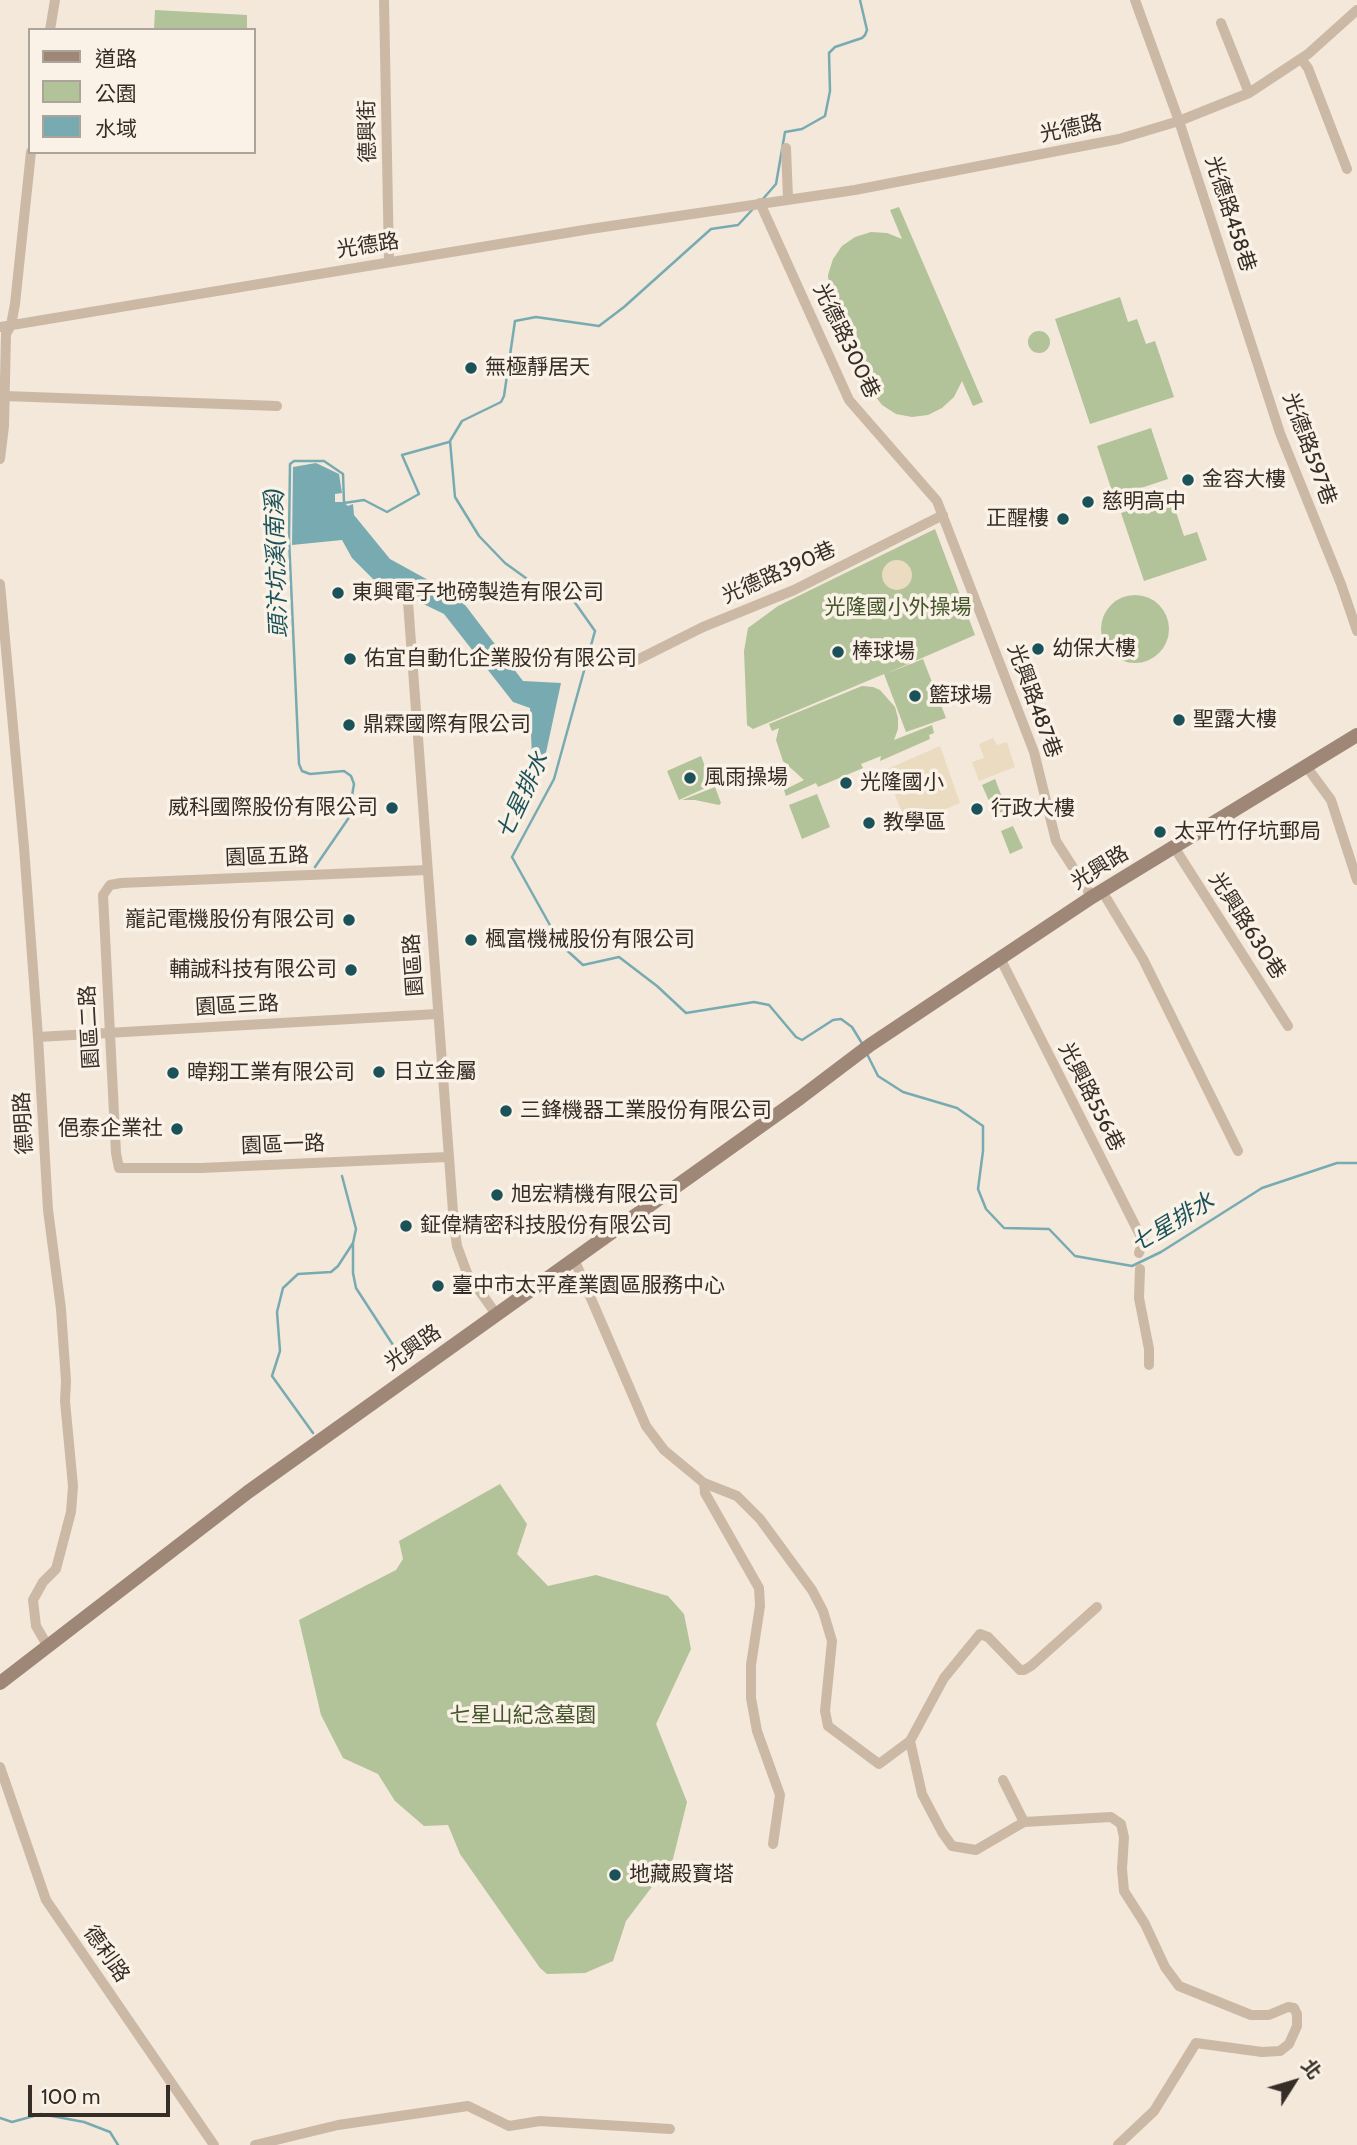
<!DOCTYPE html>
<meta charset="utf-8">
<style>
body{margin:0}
#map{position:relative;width:1357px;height:2145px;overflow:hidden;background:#f3e8da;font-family:Cabin,"Noto Sans TC",sans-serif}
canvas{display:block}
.legend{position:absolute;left:28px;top:28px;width:228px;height:126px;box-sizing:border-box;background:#faf2e7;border:2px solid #aca39a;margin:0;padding:9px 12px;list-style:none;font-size:21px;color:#372d27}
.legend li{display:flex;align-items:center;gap:14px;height:35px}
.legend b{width:35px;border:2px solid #aca39a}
.north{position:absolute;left:1259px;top:2047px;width:70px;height:70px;-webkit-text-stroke:5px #faf2e7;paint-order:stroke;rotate:53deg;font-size:19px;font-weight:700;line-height:28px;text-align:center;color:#372d27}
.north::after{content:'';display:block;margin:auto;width:24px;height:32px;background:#372d27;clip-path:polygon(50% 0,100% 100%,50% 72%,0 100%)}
.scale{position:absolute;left:28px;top:2085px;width:142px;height:32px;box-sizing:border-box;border:4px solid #372d27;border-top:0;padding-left:9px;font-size:21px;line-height:24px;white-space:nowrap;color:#372d27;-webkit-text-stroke:5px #faf2e7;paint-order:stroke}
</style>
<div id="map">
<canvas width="1357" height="2145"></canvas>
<ul class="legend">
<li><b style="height:9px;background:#9f8777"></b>道路</li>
<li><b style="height:19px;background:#b2c299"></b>公園</li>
<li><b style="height:19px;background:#78abb1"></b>水域</li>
</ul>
<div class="north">北</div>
<div class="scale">100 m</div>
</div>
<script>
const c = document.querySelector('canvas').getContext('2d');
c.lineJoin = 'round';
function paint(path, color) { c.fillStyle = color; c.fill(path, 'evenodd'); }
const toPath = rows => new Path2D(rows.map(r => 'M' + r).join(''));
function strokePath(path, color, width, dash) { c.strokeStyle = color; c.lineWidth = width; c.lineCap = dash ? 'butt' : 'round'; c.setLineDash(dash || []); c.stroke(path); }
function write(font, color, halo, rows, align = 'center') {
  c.font = font + ' Cabin,"Noto Sans TC",sans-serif'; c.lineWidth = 7; c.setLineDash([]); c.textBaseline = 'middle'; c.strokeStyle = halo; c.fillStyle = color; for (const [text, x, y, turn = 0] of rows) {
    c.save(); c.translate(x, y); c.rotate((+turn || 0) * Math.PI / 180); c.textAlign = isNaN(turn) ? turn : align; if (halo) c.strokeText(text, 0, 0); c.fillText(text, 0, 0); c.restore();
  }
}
paint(toPath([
 [155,10,247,15,247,30,154,30],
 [899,207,983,402,973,406,962,381,954,397,942,408,928,415,912,417,896,414,882,405,873,393,829,291,828,275,833,259,842,246,855,237,871,232,887,233,902,239,890,210],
 [1120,297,1128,322,1137,319,1146,344,1155,341,1174,397,1090,424,1055,319],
 '1028 342a11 11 0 1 1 22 0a11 11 0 1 1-22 0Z',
 [1151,428,1168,479,1114,497,1097,446],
 [1171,497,1184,536,1197,532,1207,560,1144,581,1121,513],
 [935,529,975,635,885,674,923,659,946,718,906,732,884,674,753,729,747,725,744,651,748,628,778,606],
 '1101 629a34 34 0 1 1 68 0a34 34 0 1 1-68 0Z',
 [862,686,873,687,880,690,895,707,898,718,898,729,894,740,932,725,934,733,929,735,930,739,880,761,881,756,861,764,863,768,818,787,816,783,786,796,784,790,804,780,783,761,776,740,779,728,772,731,769,724],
 [701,756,712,785,679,800,667,771],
 [995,779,1007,810,995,815,982,785],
 [715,787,721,803,719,805,695,800,682,800],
 [817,794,830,827,802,839,789,805],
 [1013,826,1023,848,1010,854,1001,831],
 [500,1484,527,1524,517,1554,548,1586,596,1575,668,1596,684,1614,691,1649,656,1724,687,1802,673,1859,626,1921,613,1961,585,1973,547,1974,540,1968,460,1854,448,1825,424,1826,395,1801,378,1774,343,1758,321,1715,299,1620,396,1570,403,1559,399,1541]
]), '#b2c299');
paint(toPath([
 '882 575a15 15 0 1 1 30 0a15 15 0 1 1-30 0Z',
 [993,738,997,745,1007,742,1015,767,979,781,972,762,984,758,979,744],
 [940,746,960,803,907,825,885,770]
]), '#ebdbc0');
paint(toPath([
 [316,463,339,474,342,493,335,494,335,502,343,502,348,506,353,504,354,515,390,559,459,597,523,681,561,683,544,762,531,781,521,775,532,758,530,708,513,702,444,614,374,580,352,558,342,540,292,545,293,467]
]), '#78abb1');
strokePath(toPath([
 [762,200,776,184,785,132,802,129,825,116,830,91,829,53,835,47,862,38,865,35,867,30,860,0],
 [752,210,738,225,711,229,624,307,599,326,536,317,515,321,504,396,501,402,462,421,450,441,455,497,479,536,505,563,530,581,571,597,595,631,554,779,512,857,561,945,583,965,619,957,657,986,686,1013,754,1002,769,1005,796,1037,802,1040,833,1020,841,1019,852,1027,863,1045],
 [315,867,348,819,354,784,351,776,344,771,310,774,302,771,299,764,289,538,290,464,294,461,324,461,343,474,344,503,364,500,387,512,419,494,402,455,449,442],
 [867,1054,878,1076,903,1092,957,1108,983,1126,983,1151,978,1189,986,1209,1004,1228,1049,1229,1075,1256,1132,1266,1161,1252,1262,1188,1337,1163,1357,1163],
 [342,1176,356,1229,353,1243,353,1273,356,1288,406,1365],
 [313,1433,272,1376,280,1351,277,1312,283,1288,298,1274,331,1272,338,1266,353,1243],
 [0,2118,12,2122,41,2114,84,2122,110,2132,118,2145]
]), '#78abb1', 2.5);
strokePath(toPath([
 [384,0,389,261],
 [1135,0,1179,121,1280,433,1341,584,1357,631],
 [1221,23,1249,93],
 [50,30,55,0],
 [1301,59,1308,68,1347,169],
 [786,148,788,198],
 [760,203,849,400,937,501,1034,752,1056,841,1092,897],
 [0,327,590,229,855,190,1119,139,1179,121,1249,93,1308,54,1357,10],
 [5,396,277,406],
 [0,459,4,426,6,334,11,325,15,304,31,152],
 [0,584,24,847,38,1037,48,1210,61,1309,66,1381,65,1401,73,1486,71,1512,56,1569,43,1582,33,1600,36,1626,47,1645],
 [408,602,454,1225,457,1246,467,1273,496,1314],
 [629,664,703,627,794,590,943,515],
 [1306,766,1331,800,1357,880],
 [1174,847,1288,1026],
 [427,870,121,883,110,885,103,895,116,1153,119,1168,201,1168,447,1157],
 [1102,891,1143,959,1238,1151],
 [1000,958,1143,1241,1139,1253],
 [38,1037,437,1014],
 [574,1259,646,1426,664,1450,704,1483,737,1496,760,1519,812,1590,823,1611,832,1641,825,1711,828,1726,879,1764,910,1741,944,1678,980,1634,988,1637,1020,1670,1024,1670,1031,1666,1097,1607],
 [1140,1269,1139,1298,1149,1349,1149,1365],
 [704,1483,705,1493,759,1588,760,1606,751,1665,751,1698,757,1731,780,1795,773,1844],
 [910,1741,922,1794,942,1832,952,1846,976,1850,1024,1822,1111,1817,1121,1824,1124,1837,1122,1869,1124,1891,1145,1924,1165,1967,1179,1986,1251,2015,1269,2015,1288,2007,1294,2008,1297,2014,1297,2026,1289,2044,1280,2051,1262,2052,1196,2043,1154,2111,1118,2145],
 [0,1767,46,1900,214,2145],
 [1003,1780,1024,1822],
 [255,2145,338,2125,468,2106,509,2126,540,2121,670,2129]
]), '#cbb9a5', 10);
strokePath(toPath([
 [0,1683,248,1492,800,1098,870,1045,1092,897,1357,735]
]), '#9f8777', 14);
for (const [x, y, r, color] of [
 [471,368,7,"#1b525a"],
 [1188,480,7,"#1b525a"],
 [1088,502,7,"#1b525a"],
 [1063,519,7,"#1b525a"],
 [338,593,7,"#1b525a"],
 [1038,649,7,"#1b525a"],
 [838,652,7,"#1b525a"],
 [350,659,7,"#1b525a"],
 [915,696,7,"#1b525a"],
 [1179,720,7,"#1b525a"],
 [349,725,7,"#1b525a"],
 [690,778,7,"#1b525a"],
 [846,783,7,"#1b525a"],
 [392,808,7,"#1b525a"],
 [977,809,7,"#1b525a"],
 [869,823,7,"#1b525a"],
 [1160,832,7,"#1b525a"],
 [349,920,7,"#1b525a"],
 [471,940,7,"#1b525a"],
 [351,970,7,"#1b525a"],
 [379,1072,7,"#1b525a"],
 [173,1073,7,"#1b525a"],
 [506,1111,7,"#1b525a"],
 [177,1129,7,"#1b525a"],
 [497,1195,7,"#1b525a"],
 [406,1226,7,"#1b525a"],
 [438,1286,7,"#1b525a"],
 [615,1875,7,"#1b525a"]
]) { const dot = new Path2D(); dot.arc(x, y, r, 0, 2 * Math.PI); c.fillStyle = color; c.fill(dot); strokePath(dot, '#faf2e7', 2.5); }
write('21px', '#372d27', '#faf2e7', [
 ["光德路",1071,129,-12],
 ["德興街",368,131,-91],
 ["光德路458巷",1230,214,72],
 ["光德路",368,246,-9],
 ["光德路300巷",846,341,64],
 ["光德路597巷",1309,449,70],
 ["光德路390巷",779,573,-24],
 ["光興路487巷",1034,701,70],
 ["園區五路",267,857,-2],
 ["光興路",1100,868,-32],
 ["光興路630巷",1247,926,57],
 ["園區路",414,965,-94],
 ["園區三路",237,1006,-3],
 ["園區二路",90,1027,-93],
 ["光興路556巷",1091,1097,63],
 ["德明路",24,1123,-93],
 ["園區一路",283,1145,-2],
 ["光興路",413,1348,-35],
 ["德利路",106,1954,55]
]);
write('21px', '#372d27', '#faf2e7', [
 ["無極靜居天",485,368],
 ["金容大樓",1202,480],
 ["慈明高中",1102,502],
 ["正醒樓",1049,519,"right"],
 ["東興電子地磅製造有限公司",352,593],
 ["幼保大樓",1052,649],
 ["棒球場",852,652],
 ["佑宜自動化企業股份有限公司",364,659],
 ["籃球場",929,696],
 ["聖露大樓",1193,720],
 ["鼎霖國際有限公司",363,725],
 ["風雨操場",704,778],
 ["光隆國小",860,783],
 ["威科國際股份有限公司",378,808,"right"],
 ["行政大樓",991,809],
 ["教學區",883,823],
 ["太平竹仔坑郵局",1174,832],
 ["巃記電機股份有限公司",335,920,"right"],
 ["楓富機械股份有限公司",485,940],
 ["輔誠科技有限公司",337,970,"right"],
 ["日立金屬",393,1072],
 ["暐翔工業有限公司",187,1073],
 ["三鋒機器工業股份有限公司",520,1111],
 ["俋泰企業社",163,1129,"right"],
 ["旭宏精機有限公司",511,1195],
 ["鉦偉精密科技股份有限公司",420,1226],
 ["臺中市太平產業園區服務中心",452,1286],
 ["地藏殿寶塔",629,1875]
], 'left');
write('21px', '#43562a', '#faf2e7', [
 ["光隆國小外操場",898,608],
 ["七星山紀念墓園",523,1716]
]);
write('italic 23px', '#1b525a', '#faf2e7', [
 ["頭汴坑溪(南溪)",277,563,-92],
 ["七星排水",523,796,-65],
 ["七星排水",1173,1223,-31]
]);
</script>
